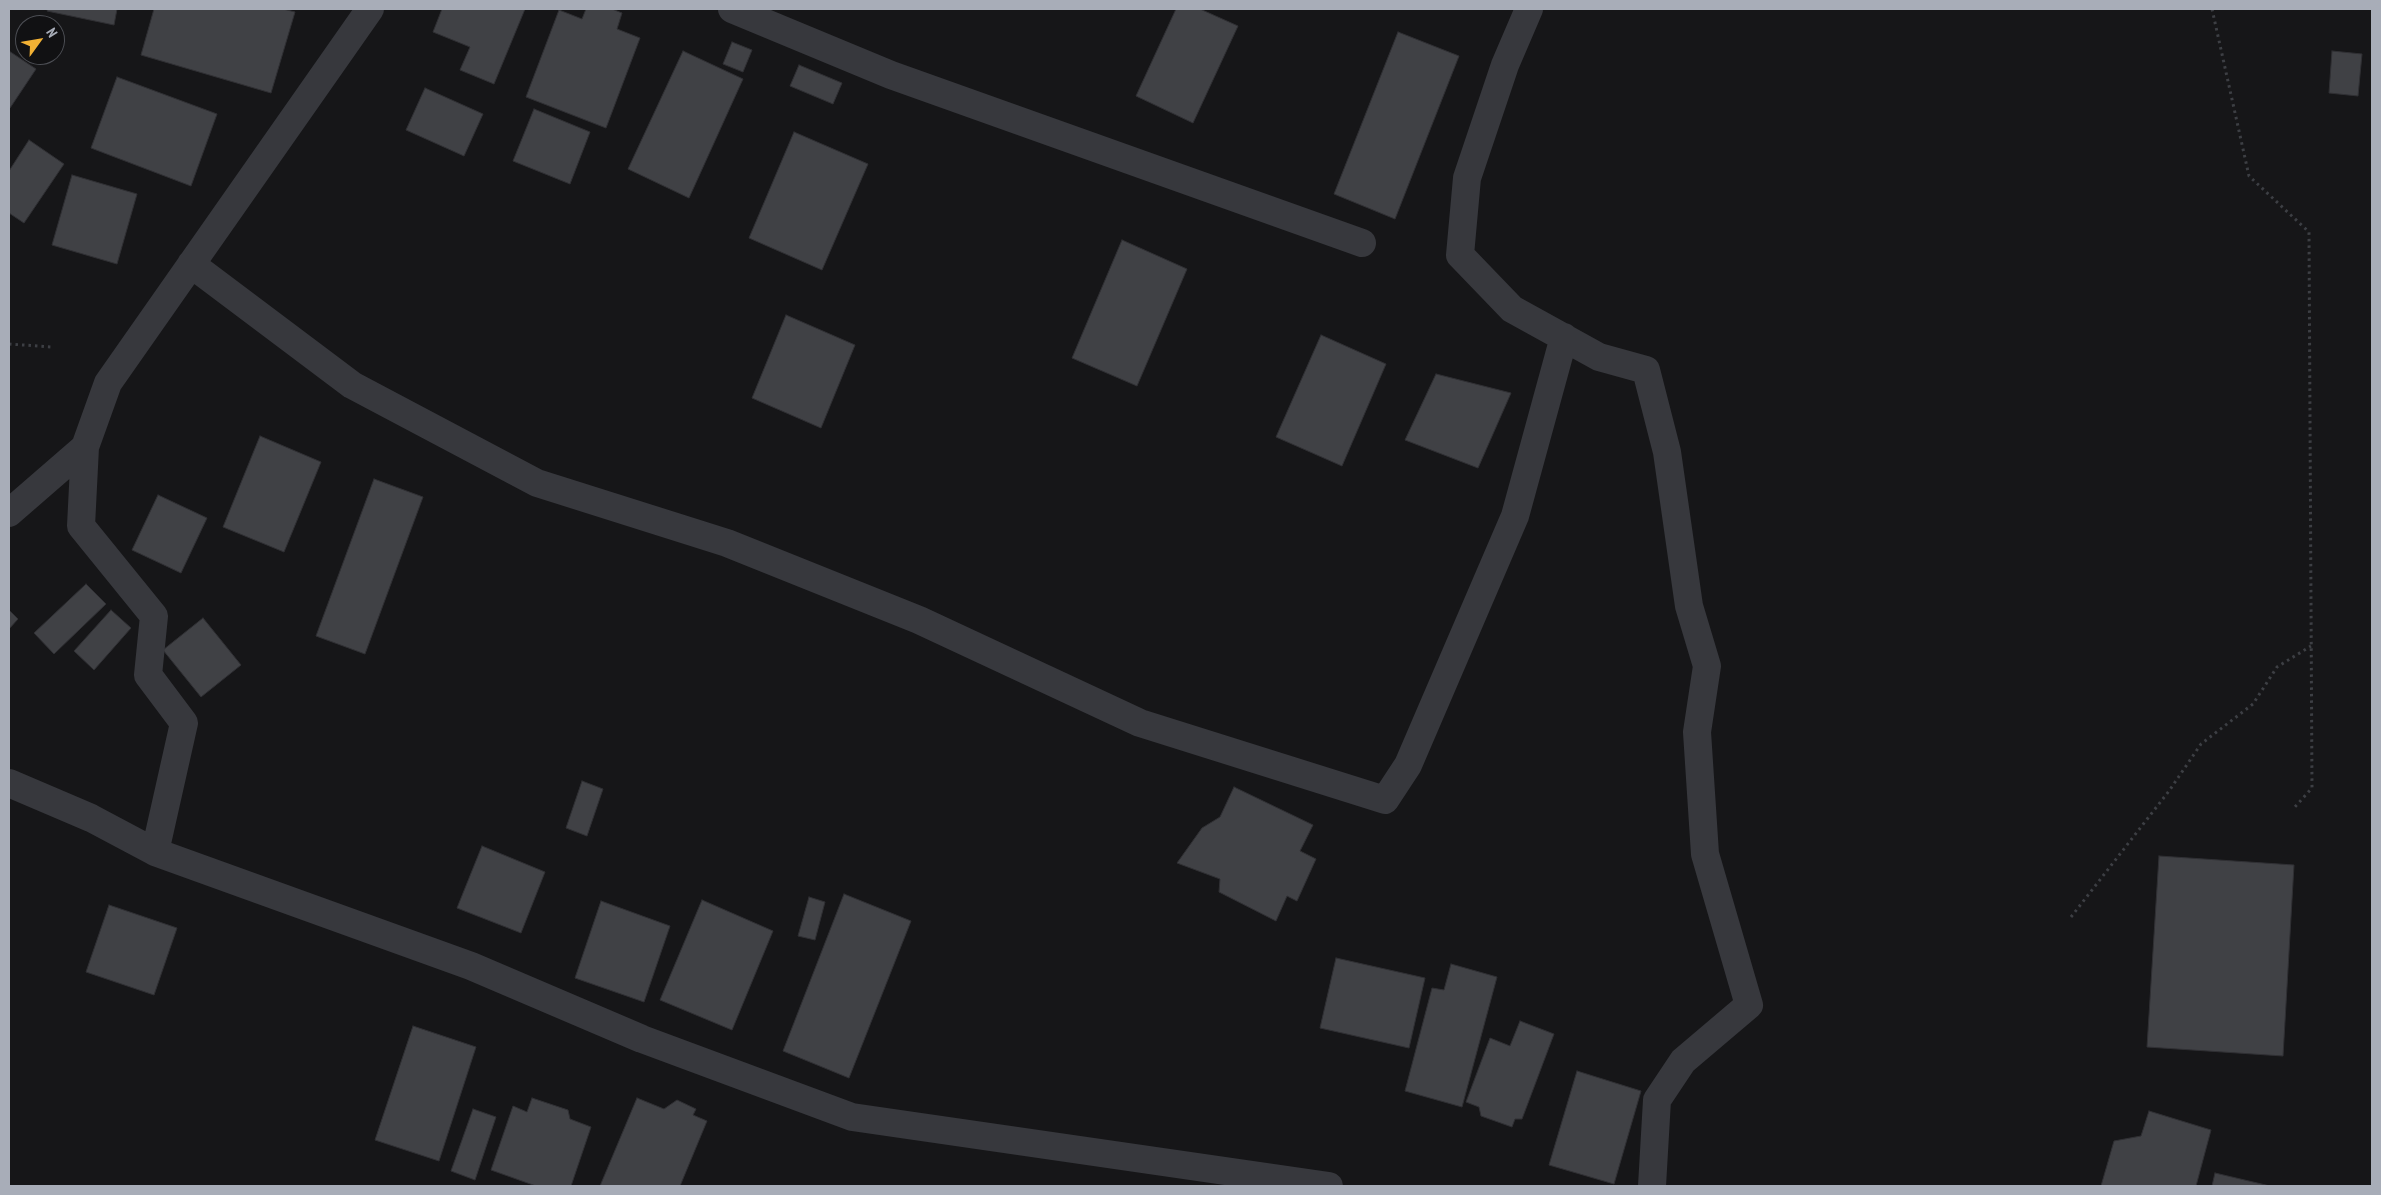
<!DOCTYPE html>
<style>
body{margin:0}
#map{position:relative;width:2381px;height:1195px;overflow:hidden;background:#161618;font-family:"PT Sans Narrow",sans-serif}
canvas{display:block}
.frame{position:absolute;inset:0;border:10px solid #a8adb8;pointer-events:none}
.north{position:absolute;left:15px;top:15px;width:50px;height:50px;box-sizing:border-box;background:#111113;border:1px solid #4d4f55;border-radius:50%;rotate:58deg;font-size:14px;font-weight:700;line-height:20px;text-align:center;color:#a8adb8}
.north::after{content:'';display:block;margin:auto;width:18px;height:22px;background:#f2b134;clip-path:polygon(50% 0,100% 100%,50% 72%,0 100%)}
</style>
<div id="map">
<canvas width="2381" height="1195"></canvas>
<div class="frame"></div>
<div class="north">N</div>
</div>
<script>
const c = document.querySelector('canvas').getContext('2d');
c.lineJoin = 'round';
function paint(path, color) { c.fillStyle = color; c.fill(path, 'evenodd'); }
const toPath = rows => new Path2D(rows.map(r => 'M' + r).join(''));
function strokePath(path, color, width, dash) { c.strokeStyle = color; c.lineWidth = width; c.lineCap = dash ? 'butt' : 'round'; c.setLineDash(dash || []); c.stroke(path); }
const building = toPath([
 [48,9,117,9,114,25,47,11,48,9],
 [154,9,283,9,295,12,271,93,141,55,154,9],
 [442,9,525,9,494,84,460,70,470,47,433,32,442,9],
 [586,9,612,9,622,13,617,29,640,38,606,128,526,97,559,10,582,19,586,9],
 [1176,9,1200,9,1238,26,1193,123,1136,96,1176,9],
 [1398,32,1459,56,1395,219,1334,194,1398,32],
 [732,42,752,50,743,72,723,64,732,42],
 [9,51,36,69,10,108,9,108,9,51],
 [683,51,743,79,689,198,628,169,683,51],
 [2332,51,2362,54,2358,96,2329,93,2332,51],
 [799,65,842,83,833,104,790,86,799,65],
 [117,77,217,114,191,186,91,148,117,77],
 [425,88,483,114,464,156,406,130,425,88],
 [534,109,590,132,570,184,513,161,534,109],
 [794,132,868,164,822,270,749,238,794,132],
 [29,140,64,164,24,223,9,213,9,171,29,140],
 [72,175,137,194,117,264,52,245,72,175],
 [1122,240,1187,269,1137,386,1072,358,1122,240],
 [786,315,855,345,821,428,752,398,786,315],
 [1321,335,1386,364,1342,466,1276,437,1321,335],
 [1436,374,1511,393,1478,468,1405,440,1436,374],
 [260,436,321,462,284,552,223,527,260,436],
 [374,479,423,497,365,654,316,636,374,479],
 [158,495,207,518,181,573,132,550,158,495],
 [86,584,106,604,54,654,34,633,86,584],
 [9,610,18,619,9,629,9,610],
 [111,610,131,628,94,670,74,651,111,610],
 [203,618,241,665,201,697,163,650,203,618],
 [582,781,603,789,587,836,566,828,582,781],
 [1234,787,1313,825,1300,851,1316,859,1297,901,1287,896,1276,921,1219,892,1220,879,1177,863,1202,828,1220,817,1234,787],
 [482,846,545,872,521,933,457,908,482,846],
 [2159,856,2294,865,2283,1056,2147,1047,2159,856],
 [844,894,911,921,849,1078,783,1051,844,894],
 [809,897,825,902,815,940,798,936,809,897],
 [702,900,773,931,732,1030,660,1000,702,900],
 [601,901,670,926,644,1002,575,978,601,901],
 [109,905,177,928,154,995,86,972,109,905],
 [1336,958,1425,978,1409,1048,1320,1028,1336,958],
 [1451,964,1497,977,1462,1107,1405,1091,1432,988,1444,990,1451,964],
 [1520,1021,1554,1034,1522,1119,1515,1119,1512,1127,1481,1116,1479,1107,1466,1102,1490,1038,1510,1046,1520,1021],
 [413,1026,476,1047,439,1161,375,1140,413,1026],
 [1577,1071,1641,1091,1614,1184,1549,1165,1577,1071],
 [532,1098,568,1110,570,1119,591,1127,571,1186,536,1186,491,1170,513,1106,527,1112,532,1098],
 [637,1098,664,1109,677,1100,696,1109,693,1115,707,1121,680,1186,600,1186,637,1098],
 [473,1109,496,1117,475,1180,451,1171,473,1109],
 [2149,1111,2211,1130,2196,1186,2101,1186,2114,1141,2141,1136,2149,1111],
 [2215,1173,2270,1186,2212,1186,2215,1173]
]);
paint(building, '#404145');
strokePath(building, '#303034', 1);
strokePath(toPath([
 [2212,9,2249,176,2309,232,2312,788,2294,808],
 [9,344,52,347],
 [2071,917,2169,791,2201,744,2253,704,2277,667,2311,646]
]), '#3d3f44', 3, [2.5, 4]);
strokePath(toPath([
 [732,9,891,75,1362,243],
 [1529,9,1505,65,1467,178,1460,255,1512,309,1599,357,1646,370,1667,452,1689,606,1707,666,1697,732,1705,854,1749,1005,1683,1061,1657,1100,1652,1186],
 [191,264,352,385,537,483,727,543,919,620,1140,723,1385,800,1408,765,1515,516,1564,337],
 [9,513,85,447],
 [9,783,91,818,155,852,471,966,642,1039,852,1117,1329,1186],
 [155,852,184,723,148,675,154,616,81,526,85,447,108,383,370,9]
]), '#37383d', 28);
</script>
